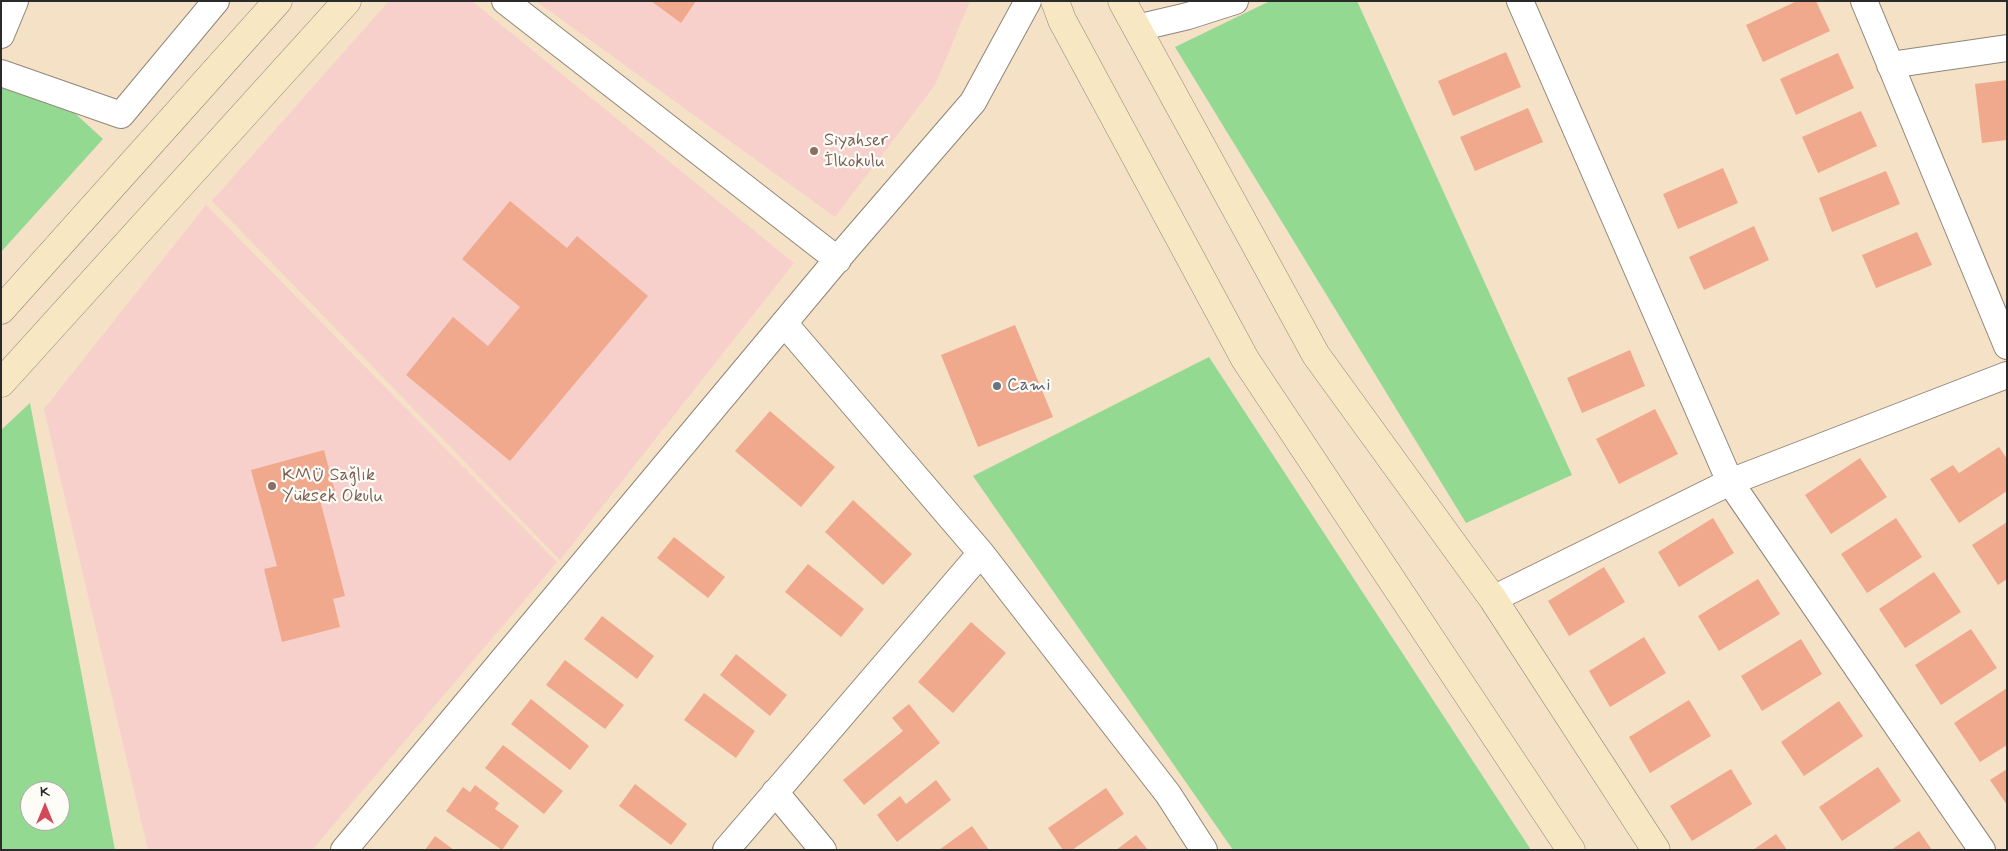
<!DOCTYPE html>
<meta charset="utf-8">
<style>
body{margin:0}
#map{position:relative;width:2008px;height:851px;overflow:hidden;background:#f5e1c6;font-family:Mynerve,sans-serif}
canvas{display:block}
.frame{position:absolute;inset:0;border:2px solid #2b2b2b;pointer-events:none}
.north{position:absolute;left:20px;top:781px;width:50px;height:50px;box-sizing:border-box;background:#fdfcf7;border:1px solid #a9a8a5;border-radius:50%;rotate:0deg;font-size:14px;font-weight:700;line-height:20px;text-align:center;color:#2b2b2b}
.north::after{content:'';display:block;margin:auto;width:18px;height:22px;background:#d1495b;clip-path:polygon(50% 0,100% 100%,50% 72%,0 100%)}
</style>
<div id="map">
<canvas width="2008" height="851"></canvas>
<div class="frame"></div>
<div class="north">K</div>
</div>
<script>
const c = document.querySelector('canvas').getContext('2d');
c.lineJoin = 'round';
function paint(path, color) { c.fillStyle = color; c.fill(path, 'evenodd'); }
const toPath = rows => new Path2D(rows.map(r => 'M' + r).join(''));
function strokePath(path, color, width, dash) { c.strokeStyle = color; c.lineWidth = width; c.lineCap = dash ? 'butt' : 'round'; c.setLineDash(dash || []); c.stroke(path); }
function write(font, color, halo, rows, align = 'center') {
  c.font = font + ' Mynerve,sans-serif'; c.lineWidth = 4.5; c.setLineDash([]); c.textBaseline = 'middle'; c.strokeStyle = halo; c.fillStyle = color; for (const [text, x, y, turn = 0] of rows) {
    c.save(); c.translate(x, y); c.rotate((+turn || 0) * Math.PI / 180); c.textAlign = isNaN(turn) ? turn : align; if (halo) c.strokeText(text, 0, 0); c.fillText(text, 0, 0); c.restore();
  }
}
paint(toPath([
 [389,1,472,1,794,263,560,560,212,201],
 [536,1,970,1,935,85,835,217],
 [206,205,557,562,312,850,148,850,44,409]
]), '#f7d0cb');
paint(toPath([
 [1270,1,1357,1,1572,475,1466,523,1175,47],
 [1,78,67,106,103,139,1,252],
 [1209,357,1531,850,1233,850,973,476],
 [30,403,115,850,1,850,1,430],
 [30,791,60,791,60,821,30,821]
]), '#93d992');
paint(toPath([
 [651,1,696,1,681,23],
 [1797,1,1816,1,1830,31,1763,62,1746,25],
 [1506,52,1521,87,1453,116,1438,81],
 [1838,53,1854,88,1796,115,1780,79],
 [2007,80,2007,140,1982,143,1975,84],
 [1528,108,1543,142,1475,171,1460,137],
 [1861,111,1877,146,1818,173,1802,137],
 [1723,168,1738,203,1678,229,1663,194],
 [1886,171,1900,204,1832,232,1819,198],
 [510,201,567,248,577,236,648,296,510,461,406,375,453,317,488,346,520,307,462,259],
 [1754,226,1769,260,1704,290,1689,257],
 [1917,232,1932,265,1876,288,1862,255],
 [1015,325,1053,417,978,447,941,355],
 [1630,350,1645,386,1582,413,1567,378],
 [1655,409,1678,454,1619,484,1596,439],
 [770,411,835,467,801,507,735,451],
 [1999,447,2007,459,2007,491,1959,523,1930,479,1953,465,1959,473],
 [324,450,336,495,320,500,345,596,333,599,340,627,282,642,264,569,277,566,251,470],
 [1860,458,1887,497,1831,534,1805,495],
 [853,500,912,554,883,585,825,532],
 [1713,518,1734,553,1679,587,1658,552],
 [1896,518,1922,557,1867,593,1841,554],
 [2007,522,2007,579,1998,585,1972,545],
 [674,537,725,577,708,598,657,558],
 [808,564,864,609,841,637,785,592],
 [1604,567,1625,602,1569,636,1548,601],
 [1934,572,1961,612,1905,648,1879,609],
 [1758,579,1780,614,1719,651,1698,616],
 [602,616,654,656,637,679,584,639],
 [971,622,1006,653,953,713,918,682],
 [1971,629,1997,668,1941,705,1915,665],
 [1644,637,1666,673,1610,707,1589,671],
 [1801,639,1822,674,1762,711,1741,676],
 [736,654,787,695,770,716,720,675],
 [565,660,624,705,605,729,546,685],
 [2007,688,2007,745,1980,762,1954,723],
 [704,693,755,731,736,758,684,720],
 [531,699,589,746,570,770,511,724],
 [1689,700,1711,736,1650,773,1629,737],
 [1839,701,1863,736,1804,776,1781,742],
 [909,704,940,743,864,805,843,780,903,731,892,718],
 [503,745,563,791,544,814,485,768],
 [1878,767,1901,801,1842,841,1819,807],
 [1731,769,1752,804,1692,841,1670,806],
 [2007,769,2007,805,1990,780],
 [936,780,951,800,897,842,877,815,900,796,906,804],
 [635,784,687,824,671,845,619,806],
 [475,785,499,803,495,809,519,826,502,850,446,811,463,787,470,792],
 [1106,788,1124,814,1072,850,1063,850,1048,828],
 [972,826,989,850,939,850],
 [1919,831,1932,850,1891,850],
 [1776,834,1787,850,1753,850],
 [1136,835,1148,850,1116,850],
 [435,836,454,850,425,850]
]), '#f0a98c');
const street = toPath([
 [505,1,838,260],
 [1520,1,1730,482,1982,850],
 [1864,1,2007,346],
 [1137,28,1188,16,1235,1],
 [1,35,15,1],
 [1890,65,2007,48],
 [1,73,121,115,216,1],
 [981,553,1168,794,1204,850],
 [1493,599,1730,482,2007,375],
 [775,792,823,850],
 [344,850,846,249,973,102,1028,1],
 [726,850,981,553,784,323]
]);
const secondary = toPath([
 [1055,1,1062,20,1245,359,1571,850],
 [1122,1,1316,355,1493,599,1656,850],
 [1,310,278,1],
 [1,383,347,1]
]);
strokePath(street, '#908678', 28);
strokePath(secondary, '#908678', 29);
strokePath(street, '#fff', 26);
strokePath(secondary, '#f7e8c3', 28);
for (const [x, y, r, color] of [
 [814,151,5,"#8d6e63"],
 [997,386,5,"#6b7280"],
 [272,486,5,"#8d6e63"]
]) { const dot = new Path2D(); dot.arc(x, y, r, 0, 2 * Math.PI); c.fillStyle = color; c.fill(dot); strokePath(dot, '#fdfcf7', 2); }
write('18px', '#785e54', '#fdfcf7', [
 ["Siyahser",824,141],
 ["İlkokulu",824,162],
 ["KMÜ Sağlık",282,476],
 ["Yüksek Okulu",282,497]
], 'left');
write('18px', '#5b616d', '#fdfcf7', [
 ["Cami",1007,386]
], 'left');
</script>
